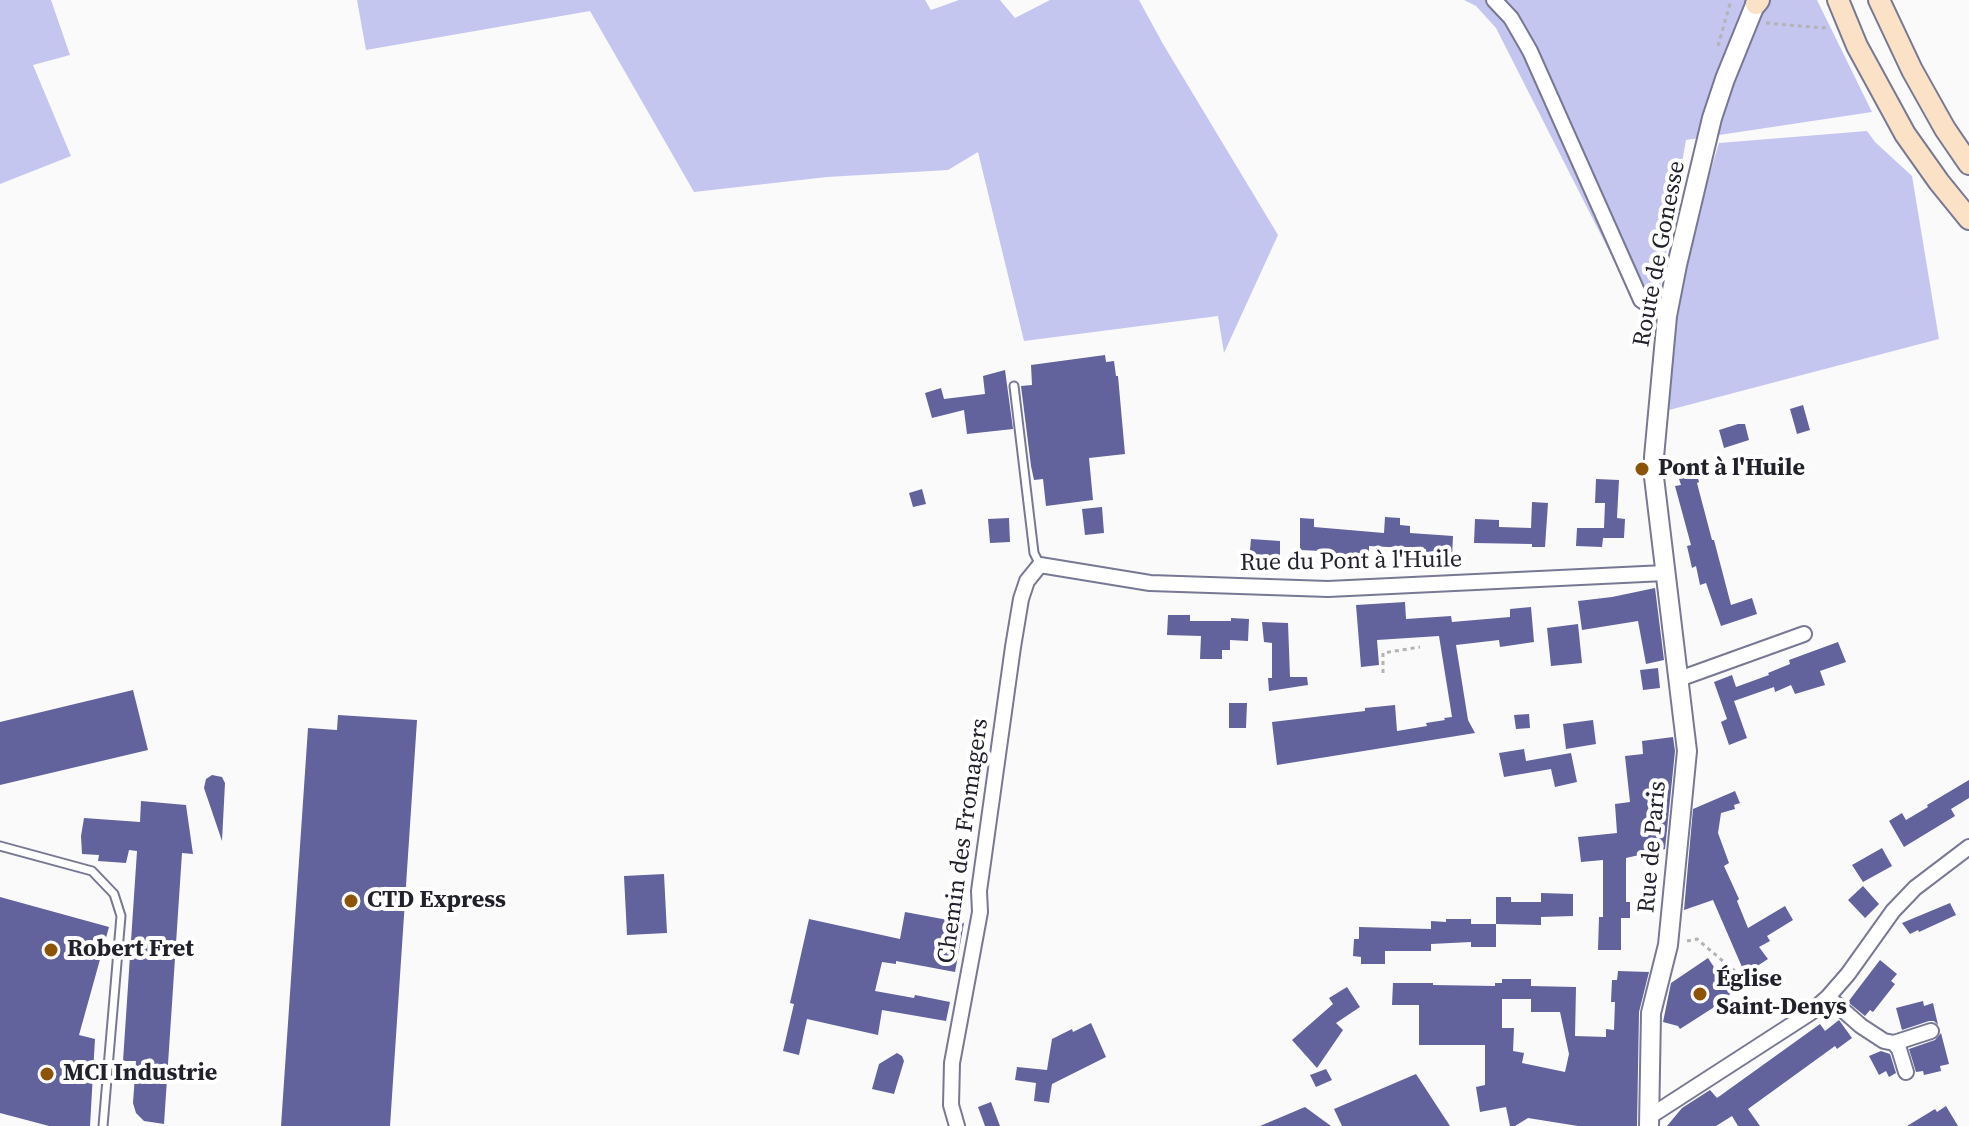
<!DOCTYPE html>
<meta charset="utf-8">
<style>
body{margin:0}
canvas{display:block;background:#fafafa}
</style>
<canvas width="1969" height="1126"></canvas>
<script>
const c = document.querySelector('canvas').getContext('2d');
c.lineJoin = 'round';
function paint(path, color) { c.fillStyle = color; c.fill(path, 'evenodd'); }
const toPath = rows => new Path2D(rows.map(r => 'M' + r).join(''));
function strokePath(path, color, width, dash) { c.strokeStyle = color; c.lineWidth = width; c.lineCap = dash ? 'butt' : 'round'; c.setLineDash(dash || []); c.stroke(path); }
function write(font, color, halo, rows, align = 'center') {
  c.font = font + ' "Source Serif 4",serif'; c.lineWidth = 8; c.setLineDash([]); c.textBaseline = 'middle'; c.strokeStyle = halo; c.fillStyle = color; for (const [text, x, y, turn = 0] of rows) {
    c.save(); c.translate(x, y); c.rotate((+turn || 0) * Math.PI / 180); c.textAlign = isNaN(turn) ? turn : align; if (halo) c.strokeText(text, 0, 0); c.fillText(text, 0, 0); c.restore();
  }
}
paint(toPath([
 [0,0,51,0,70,55,33,65,71,156,0,184],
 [357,0,925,0,931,10,959,0,1000,0,1015,18,1050,0,1139,0,1163,44,1278,235,1224,353,1218,316,1024,341,978,152,948,170,827,177,694,192,590,11,366,50],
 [1464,0,1817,0,1872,112,1686,140,1654,323,1635,302,1496,28,1476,6],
 [1867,131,1875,142,1912,176,1939,339,1669,410,1674,321,1695,223,1719,143]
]), '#c4c6f0');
paint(toPath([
 [1105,355,1106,362,1114,361,1116,376,1118,376,1125,454,1089,458,1093,500,1046,506,1043,479,1034,480,1031,466,1021,386,1032,385,1031,365],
 [1005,370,1013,429,967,434,964,410,932,418,925,393,941,388,944,399,985,394,983,376],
 [1803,405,1810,430,1797,434,1790,409],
 [1738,424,1745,424,1749,440,1724,448,1719,430],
 [1695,468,1699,482,1697,483,1712,540,1714,540,1731,605,1752,598,1757,614,1721,626,1706,583,1700,585,1696,566,1692,568,1687,546,1691,545,1675,486,1681,485,1677,473],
 [1596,479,1619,480,1617,518,1625,519,1624,538,1603,538,1604,530,1602,547,1576,546,1577,528,1604,528,1605,503,1595,503],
 [922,489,926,504,913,507,909,493],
 [1532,502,1548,503,1545,547,1532,547,1532,544,1474,543,1475,519,1499,520,1499,527,1531,528],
 [1102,507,1104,533,1085,535,1082,509],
 [1385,517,1400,518,1400,525,1410,526,1410,533,1453,536,1452,557,1426,556,1426,549,1369,546,1369,556,1322,554,1322,551,1300,550,1300,518,1314,519,1314,527,1384,533],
 [1009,518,1010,542,990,543,988,519],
 [1251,539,1280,541,1280,557,1277,556,1276,563,1249,561],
 [1655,588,1664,660,1646,664,1638,621,1582,630,1578,601,1612,597],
 [1405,602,1406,619,1451,616,1452,622,1510,617,1510,609,1531,607,1534,642,1500,647,1499,640,1456,645,1468,720,1475,733,1277,765,1272,722,1365,711,1365,708,1395,705,1397,731,1427,726,1426,723,1445,720,1444,718,1452,717,1439,636,1377,640,1379,665,1361,667,1356,605],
 [1168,615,1190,615,1190,621,1231,621,1231,618,1249,619,1248,641,1230,640,1230,650,1222,650,1222,659,1200,659,1201,636,1167,635],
 [1262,622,1288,623,1290,677,1307,677,1308,685,1269,691,1268,678,1272,678,1272,643,1264,642],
 [1578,624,1582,663,1551,666,1547,628],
 [1838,642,1846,662,1820,671,1825,685,1795,694,1791,685,1775,692,1774,687,1734,701,1747,738,1729,745,1721,722,1727,719,1714,682,1732,675,1736,687,1769,675,1768,673,1790,664,1789,660],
 [1658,668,1660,688,1643,690,1640,670],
 [133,690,148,750,0,785,0,722],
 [1229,703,1247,703,1246,728,1229,728],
 [1529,714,1530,728,1516,729,1514,715],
 [338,715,417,720,390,1126,281,1126,308,728,337,730],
 [1593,720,1596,744,1566,749,1563,724],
 [1673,737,1675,751,1665,849,1626,858,1626,902,1630,902,1630,918,1621,918,1621,950,1598,950,1599,917,1603,917,1603,860,1581,862,1578,837,1617,833,1615,804,1630,802,1625,756,1643,754,1642,741],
 [1524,749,1526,761,1571,753,1577,782,1555,787,1551,769,1504,777,1499,753],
 [212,775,222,777,225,783,222,841,204,788,206,779],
 [1969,780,1969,798,1951,809,1955,816,1904,847,1889,821,1902,813,1906,820,1928,807,1927,805],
 [1735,791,1740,803,1734,805,1735,809,1721,813,1718,833,1729,863,1724,866,1739,899,1737,901,1748,928,1785,906,1793,920,1767,936,1770,941,1759,947,1768,959,1745,974,1713,900,1684,910,1693,809],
 [141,801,186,805,193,854,182,853,164,1124,144,1121,136,1113,133,1103,136,1061,123,1061,137,851,129,850,126,863,98,861,99,855,82,854,81,836,84,818,140,822],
 [1882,848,1892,866,1863,882,1852,865],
 [664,874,667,933,627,935,624,876],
 [1863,886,1879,904,1865,918,1848,900],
 [1541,893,1573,894,1573,916,1541,917,1541,925,1496,924,1496,947,1471,947,1471,942,1431,944,1431,951,1385,951,1385,964,1361,964,1361,957,1353,956,1354,939,1359,939,1359,927,1431,929,1431,921,1446,922,1446,919,1471,919,1471,924,1496,924,1496,897,1511,897,1511,902,1541,902],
 [0,897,109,927,79,1035,95,1039,90,1126,49,1126,0,1113],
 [1950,903,1956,915,1919,932,1918,930,1910,934,1902,923],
 [905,912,964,923,955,972,896,961,896,964,882,962,875,991,914,998,915,995,950,1002,946,1021,882,1010,878,1035,807,1019,799,1055,783,1051,794,1004,790,1003,809,919,900,939],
 [1708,958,1731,993,1729,995,1730,997,1680,1029,1678,1026,1663,1022,1671,983],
 [1880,960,1897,974,1891,981,1895,984,1873,1012,1870,1010,1865,1016,1848,1002],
 [1618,971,1649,972,1639,1012,1637,1126,1578,1126,1528,1118,1515,1126,1510,1126,1506,1107,1480,1112,1476,1087,1485,1085,1485,1045,1419,1045,1419,1005,1392,1005,1393,983,1433,983,1433,985,1495,986,1495,983,1502,983,1502,979,1531,979,1531,986,1576,987,1575,1036,1606,1037,1606,1029,1614,1030,1615,1002,1611,1002,1612,980,1617,980],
 [1502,999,1531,999,1531,1012,1560,1012,1569,1054,1565,1072,1522,1063,1524,1053,1513,1051,1514,1028,1502,1028],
 [1347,987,1360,1007,1336,1023,1343,1030,1317,1068,1292,1040,1333,1004,1329,998],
 [1923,1001,1924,1006,1933,1003,1938,1025,1934,1021,1929,1021,1902,1030,1896,1008],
 [1839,1020,1852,1038,1837,1049,1835,1046,1748,1109,1760,1126,1738,1126,1732,1116,1716,1126,1667,1126,1682,1108,1710,1090,1717,1098,1820,1024,1825,1031],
 [1091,1023,1106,1057,1052,1084,1049,1103,1034,1101,1036,1083,1015,1080,1017,1067,1047,1070,1052,1039,1072,1029,1073,1032],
 [1941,1033,1949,1064,1940,1066,1941,1071,1924,1075,1923,1071,1916,1072,1909,1049,1935,1040],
 [1881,1051,1890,1054,1896,1073,1889,1077,1886,1071,1879,1075,1869,1056],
 [897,1053,902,1056,904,1061,894,1094,872,1089,879,1064],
 [1326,1069,1332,1080,1316,1087,1310,1075],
 [1416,1074,1450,1126,1342,1126,1334,1109],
 [991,1102,1000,1126,985,1126,978,1107],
 [1946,1106,1958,1126,1907,1126,1935,1109,1937,1112],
 [1305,1107,1331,1126,1260,1126]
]), '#62629c');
const service = toPath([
 [1014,386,1034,553,1040,565],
 [0,846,92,871,114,894,121,916,103,1126]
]);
const minor = toPath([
 [1494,0,1511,18,1530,51,1641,300,1667,316],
 [1679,679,1804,634],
 [1828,997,1861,1026,1884,1041,1894,1043,1931,1031],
 [1894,1043,1899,1049,1906,1072],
 [1649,1117,1810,1013,1828,997,1848,974,1893,911,1915,888,1969,847],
 [957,1126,951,1105,952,1063,980,912,979,891,1013,647,1021,599,1027,581,1040,565,1150,583,1328,589,1665,573]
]);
const tertiary = toPath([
 [1649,1126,1651,1013,1668,945,1687,751,1654,477,1654,457,1667,316,1677,265,1712,118,1725,79,1757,0]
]);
const secondary = toPath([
 [1838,0,1857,46,1905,134,1939,182,1969,219],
 [1879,0,1912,70,1945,129,1969,164],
 [1756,4,1759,0]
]);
strokePath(service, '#777893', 11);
strokePath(minor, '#777893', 18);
strokePath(tertiary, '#777893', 22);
strokePath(secondary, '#777893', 24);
strokePath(toPath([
 [1766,23,1823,28,1829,26],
 [1718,46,1731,0],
 [1383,673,1383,653,1420,647],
 [1687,941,1697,939,1750,984]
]), '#b3b3b6', 3, [4, 4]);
strokePath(service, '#fff', 7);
strokePath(minor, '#fff', 14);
strokePath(tertiary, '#fff', 18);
strokePath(secondary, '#fbe2c6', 20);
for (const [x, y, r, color] of [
 [1642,469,8,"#8b5408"],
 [351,901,8,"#8b5408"],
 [51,950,8,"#8b5408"],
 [1700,994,8,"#8b5408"],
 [47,1074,8,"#8b5408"]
]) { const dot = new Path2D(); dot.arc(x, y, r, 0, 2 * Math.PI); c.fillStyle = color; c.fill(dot); strokePath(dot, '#fff', 3); }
write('24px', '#21212c', '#fff', [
 ["Route de Gonesse",1660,254,-79],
 ["Rue du Pont à l'Huile",1351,562,-1],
 ["Chemin des Fromagers",964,841,-82],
 ["Rue de Paris",1653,847,-85]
]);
write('bold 24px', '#21212c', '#fff', [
 ["Pont à l'Huile",1658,469],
 ["CTD Express",367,901],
 ["Robert Fret",67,950],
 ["Église",1716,980],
 ["Saint-Denys",1716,1008],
 ["MCI Industrie",63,1074]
], 'left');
</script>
